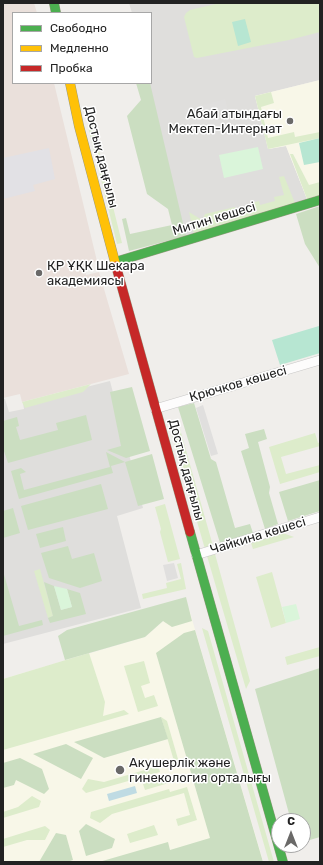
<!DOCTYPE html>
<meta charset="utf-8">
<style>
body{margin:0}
#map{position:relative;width:323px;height:865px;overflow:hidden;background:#f0eeeb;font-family:Rubik,sans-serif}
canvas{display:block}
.frame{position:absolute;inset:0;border:4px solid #222;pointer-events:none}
.legend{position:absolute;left:12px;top:12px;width:140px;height:72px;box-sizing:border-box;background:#fff;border:1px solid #a7a7a7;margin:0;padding:5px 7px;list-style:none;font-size:12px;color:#222}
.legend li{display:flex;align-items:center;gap:8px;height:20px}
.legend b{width:20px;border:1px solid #a7a7a7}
.north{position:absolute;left:271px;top:813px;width:40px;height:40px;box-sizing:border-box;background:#fff;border:1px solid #a7a7a7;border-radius:50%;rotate:0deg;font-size:11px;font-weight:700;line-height:16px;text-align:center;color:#222}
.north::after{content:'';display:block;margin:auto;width:14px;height:18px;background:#6a6968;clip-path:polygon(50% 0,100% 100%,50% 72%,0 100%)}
</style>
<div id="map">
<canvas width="323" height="865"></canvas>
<div class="frame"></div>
<ul class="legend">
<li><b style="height:5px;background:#4caf50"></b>Свободно</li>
<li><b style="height:5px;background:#ffc107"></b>Медленно</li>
<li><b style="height:5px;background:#c62828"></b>Пробка</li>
</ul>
<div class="north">С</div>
</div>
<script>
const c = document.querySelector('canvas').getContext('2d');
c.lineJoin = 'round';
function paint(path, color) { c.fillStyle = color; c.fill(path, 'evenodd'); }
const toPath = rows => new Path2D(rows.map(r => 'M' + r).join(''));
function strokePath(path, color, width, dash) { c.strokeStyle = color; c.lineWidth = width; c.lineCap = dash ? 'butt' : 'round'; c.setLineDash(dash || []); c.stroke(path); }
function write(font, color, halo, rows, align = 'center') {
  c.font = font + ' Rubik,sans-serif'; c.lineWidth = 3; c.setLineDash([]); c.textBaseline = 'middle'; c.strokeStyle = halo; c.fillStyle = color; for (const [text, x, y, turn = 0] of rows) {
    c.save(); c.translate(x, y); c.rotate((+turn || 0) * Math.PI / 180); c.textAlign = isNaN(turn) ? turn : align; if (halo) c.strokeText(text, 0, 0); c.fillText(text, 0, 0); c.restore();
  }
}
paint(toPath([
 [129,3,320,3,320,80,255,96,269,149,286,146,307,199,184,237,148,83,151,83,151,13,132,13],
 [110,381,143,508,117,516,141,608,3,644,3,399,5,399,9,412,24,409,23,403]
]), '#dfdedc');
paint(toPath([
 [320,80,320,195,307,199,286,146,268,149,255,96],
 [189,609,263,861,3,862,3,679,145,637,170,615]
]), '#f8f7e8');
paint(toPath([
 [3,3,34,3,37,13,13,13,13,83,54,83,97,261,83,265,86,275,99,272,129,374,22,402,20,394,3,398]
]), '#eae0db');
paint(toPath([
 [220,3,320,3,320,32,289,40,197,58,194,57,184,17,186,13,190,10],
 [271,92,274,103,261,107,268,138,294,132,295,137,320,132,320,138,268,149,255,96],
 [93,126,122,243,117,244,88,127],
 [290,154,293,154,309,185,320,182,320,195,307,199],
 [284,176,295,203,194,234,189,212,202,220,205,214,235,207,236,211,251,207,251,203,259,201,260,205,275,201,274,197,284,195,279,177],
 [91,384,83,392,25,408,22,402],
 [180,429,213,546,205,549,171,432],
 [315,433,318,443,320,442,320,446,281,457,286,474,320,465,320,472,280,484,269,447],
 [165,504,180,559,168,562,160,532,161,529,155,507],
 [283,533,294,537,253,549,251,543],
 [215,554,250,681,246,689,207,556],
 [181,563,186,589,143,599,142,594,167,588,166,583,181,579,177,564],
 [40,569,53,616,48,618,34,571],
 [272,572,286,623,271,628,256,577],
 [202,628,208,631,274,862,269,862],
 [320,647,320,656,287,665,285,657],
 [89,653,105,702,103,716,124,710,129,714,3,750,3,679],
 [144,661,150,683,141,686,145,698,154,695,158,706,138,712,124,666],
 [161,717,167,721,180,766,170,769,168,763,174,761],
 [158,766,160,772,86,793,82,789,88,779,104,782],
 [170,776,172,782,145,790,143,784],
 [187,787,197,820,178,826,176,819,190,815,184,793,112,814,100,823,90,818,91,812,169,789,170,792],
 [32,796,41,801,39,807,3,818,3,812,18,807],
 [154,825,158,835,130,843,127,834],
 [45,826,50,830,45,840,27,840,3,847,3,839]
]), '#ddeccb');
paint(toPath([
 [136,83,150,83,186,236,129,251,122,219,126,218,130,234,172,225,168,209,147,194,127,116,141,100],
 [320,206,320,268,305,244,296,214],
 [132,387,150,451,126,458,107,450,121,446,110,392],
 [194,403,211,459,216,462,235,528,250,524,253,533,220,543,178,407],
 [86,415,92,440,8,463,3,448,3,421,17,417,19,426,16,427,20,440,58,430,56,423],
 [264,429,267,439,258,442,270,487,269,493,278,524,265,529,241,451,249,448,245,434],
 [106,452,125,462,152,454,164,499,138,506,125,462,111,466,113,473,19,499,11,471,21,468,26,472,20,474,24,490,110,467],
 [320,480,320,511,288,521,279,492],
 [101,484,108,509,28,530,21,506],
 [13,508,20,533,3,538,3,511],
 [63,527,66,541,40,548,36,534],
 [68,546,72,559,94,553,102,581,80,588,49,578,41,553],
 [3,571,19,626,42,620,43,625,3,636],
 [44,582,54,586,61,610,72,607,67,589,80,593,86,614,50,623,48,618,53,616],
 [186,597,192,621,172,627,163,621,145,637,65,660,58,636,67,630],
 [195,630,263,862,99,862,168,842,170,850,210,838,156,653,184,633],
 [320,668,320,837,303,842,303,821,291,821,255,689],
 [161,717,168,739,104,758,74,742],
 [66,744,93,758,81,779,33,754],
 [20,758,42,769,49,789,44,794,16,780,14,785,3,788,3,763],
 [86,824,115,839,112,848,86,856,79,831],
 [56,833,66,835,73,860,67,862,39,862]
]), '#cbdec1');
paint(toPath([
 [258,147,263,169,224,178,219,155],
 [54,586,67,589,72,607,61,610],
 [296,604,300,619,286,623,282,607]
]), '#daf5da');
paint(toPath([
 [245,19,251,42,238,46,232,22],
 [320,138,320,162,304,165,299,143],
 [319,326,320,353,280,365,272,340]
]), '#b7e6d2');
paint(toPath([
 [225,99,228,111,188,121,185,110],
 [203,405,218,454,211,456,196,408],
 [174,563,178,578,167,581,163,565]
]), '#e0dfde');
paint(toPath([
 [49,148,55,179,33,185,35,191,3,199,3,158]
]), '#e2e1e5');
paint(toPath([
 [135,786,137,793,109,801,107,794]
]), '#bfdbe3');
const street = toPath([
 [155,409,320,360],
 [196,555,320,517]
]);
const fast = toPath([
 [54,3,56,13],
 [115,262,320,200],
 [190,532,283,862]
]);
const slow = toPath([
 [70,83,79,126,116,266]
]);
const jam = toPath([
 [116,266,190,532]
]);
strokePath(street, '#c9c8c7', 10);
strokePath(fast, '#999a82', 10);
strokePath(slow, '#999a82', 10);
strokePath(jam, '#999a82', 10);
strokePath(street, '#fdfcfc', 9);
strokePath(fast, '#4caf50', 9);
strokePath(slow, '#ffc107', 9);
strokePath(jam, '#c62828', 9);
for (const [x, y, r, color] of [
 [290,121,4,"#6a6968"],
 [39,273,4,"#6a6968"],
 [120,770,5,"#6a6968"]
]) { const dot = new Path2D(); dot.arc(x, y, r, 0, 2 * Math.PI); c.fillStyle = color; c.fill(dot); strokePath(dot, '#fff', 1.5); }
write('13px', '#222', '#fff', [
 ["Абай атындағы",282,114,"right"],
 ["Мектеп-Интернат",282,129,"right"],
 ["ҚР ҰҚК Шекара",47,266],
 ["академиясы",47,281],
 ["Акушерлік және",129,763],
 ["гинекология орталығы",129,778]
], 'left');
write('13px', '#222', '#fff', [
 ["Достық даңғылы",101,157,76],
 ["Митин көшесі",214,219,-17],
 ["Крючков көшесі",238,384,-16],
 ["Достық даңғылы",186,470,75],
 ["Чайкина көшесі",258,536,-17]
]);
</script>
